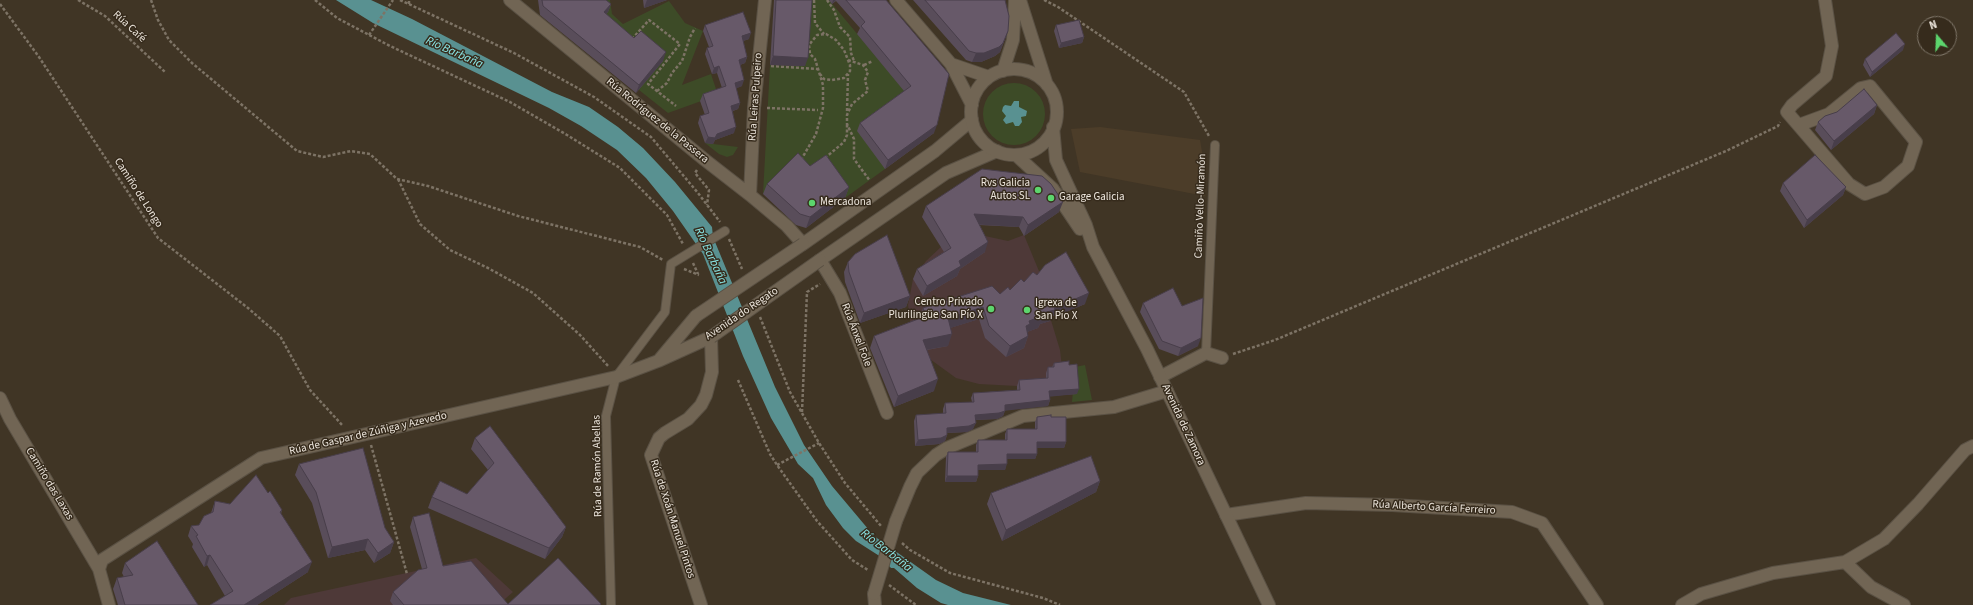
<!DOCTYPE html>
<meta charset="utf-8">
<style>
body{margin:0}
#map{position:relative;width:1973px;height:605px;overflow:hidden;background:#403525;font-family:"Source Sans 3",sans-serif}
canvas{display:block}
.north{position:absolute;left:1917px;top:16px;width:40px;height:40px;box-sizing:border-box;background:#362b1c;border:1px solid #7f7669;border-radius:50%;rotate:341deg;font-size:11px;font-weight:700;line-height:16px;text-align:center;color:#ede6dd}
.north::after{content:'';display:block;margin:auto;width:14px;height:18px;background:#5cd56d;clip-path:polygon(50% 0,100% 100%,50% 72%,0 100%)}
</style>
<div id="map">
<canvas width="1973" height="605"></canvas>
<div class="north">N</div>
</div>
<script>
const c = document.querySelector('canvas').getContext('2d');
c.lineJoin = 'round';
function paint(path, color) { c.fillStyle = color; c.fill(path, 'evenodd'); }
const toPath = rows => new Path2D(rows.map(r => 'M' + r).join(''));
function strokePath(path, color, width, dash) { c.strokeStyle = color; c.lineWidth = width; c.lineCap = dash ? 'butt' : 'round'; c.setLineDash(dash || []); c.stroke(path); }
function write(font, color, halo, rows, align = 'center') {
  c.font = font + ' "Source Sans 3",sans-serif'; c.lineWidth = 3; c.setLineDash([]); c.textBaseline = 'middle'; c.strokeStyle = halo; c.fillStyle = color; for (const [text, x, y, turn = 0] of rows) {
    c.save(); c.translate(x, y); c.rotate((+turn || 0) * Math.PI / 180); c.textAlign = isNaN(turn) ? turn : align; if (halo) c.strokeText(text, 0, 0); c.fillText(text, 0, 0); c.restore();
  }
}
paint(toPath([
 [1100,127,1200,140,1205,170,1205,196,1080,172,1071,129]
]), '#4c3d29');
paint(toPath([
 [1024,235,1041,276,1061,264,1085,304,1050,317,1060,350,1062,367,1046,383,1017,386,979,384,956,378,923,354,912,332,908,305,913,279,926,261,942,246,985,236,1008,241],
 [476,558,513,592,498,605,284,605,291,598]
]), '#4e3938');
paint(toPath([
 [592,0,610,0,612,14,623,24,669,1,685,23,703,31,682,85,711,74,718,95,668,113,639,90,631,47],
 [810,0,829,0,908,95,885,169,845,198,763,194,770,65,805,66],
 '983 114a31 31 0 1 1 62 0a31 31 0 1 1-62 0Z',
 [705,143,738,147,733,155,727,157,719,154],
 [1085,365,1092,400,1072,402,1075,367]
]), '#3d4b27');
paint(toPath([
 [336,0,371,0,412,19,552,92,589,107,618,127,643,148,675,182,712,227,713,237,775,387,804,445,832,486,874,536,936,580,963,593,1011,605,948,605,941,603,917,588,894,568,891,568,881,557,856,541,843,528,826,505,813,478,798,464,771,418,743,356,703,254,673,211,646,178,617,150,581,126,549,108,373,23],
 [1014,101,1019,101,1019,107,1027,111,1026,116,1021,117,1022,122,1019,126,1015,126,1013,122,1006,124,1003,120,1006,116,1002,111,1003,107,1005,105,1011,106]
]), '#599191');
const lane = toPath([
 [1206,353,1215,145],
 [611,605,606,416,616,377,665,312,671,264,725,231]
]);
const street = toPath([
 [510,0,705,160,750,195,787,226,803,244,935,151,972,120],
 [1799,125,1829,114,1861,88,1870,86,1916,142,1908,166,1884,187,1865,194,1849,184,1787,112,1792,105,1826,76,1832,46,1825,0],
 [750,195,754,108,765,0],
 [660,359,696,316],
 [1160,377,1206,353,1222,358],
 [0,398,10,419,99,569],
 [887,413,840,293,820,260,946,173,997,151],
 [1226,515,1306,503,1392,505,1512,512,1542,523,1597,605],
 [896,521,910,487,917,473,936,455,947,448,1023,416,1114,407,1167,391],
 [1845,562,1871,587,1904,605],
 [874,594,875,605],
 [109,605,99,569,102,560,261,458,616,377,658,361,711,337,712,372,706,395,701,405,688,419,665,433,659,438,651,455,701,605],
 [1682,605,1701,594,1773,573,1845,562,1884,539,1918,504,1965,450,1973,446]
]);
const secondary = toPath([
 [896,0,951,64,972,105],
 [1020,0,1047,85],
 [951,64,989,77],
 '971 112a43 43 0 1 1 86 0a43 43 0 1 1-86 0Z',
 [1003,71,1013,40,1015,0],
 [1053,127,1056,160,1086,225,1093,247,1147,349,1269,605],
 [1016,155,1053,189,1080,229]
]);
strokePath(lane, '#5a5144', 10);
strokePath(street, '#5a5144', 14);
strokePath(secondary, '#5a5144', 14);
strokePath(toPath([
 [78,0,105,16,165,72],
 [151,0,158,20,169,40,192,63,297,151,323,157,351,151,370,154,397,179,428,186,518,216,640,247,663,260],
 [315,0,337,18,390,46,510,102,567,135,620,168,667,215,683,244],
 [400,0,514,53,594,97,651,137,698,193,720,222],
 [814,0,815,23,824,34],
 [827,0,834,10,840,27,850,37,851,53,854,61],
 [1044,0,1058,7,1184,92,1209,136],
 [0,4,39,57,158,238,248,308,280,336,310,390,343,426],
 [409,4,409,0],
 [369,35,393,0],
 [632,39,649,20,680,44,648,84,676,106],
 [848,60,863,65,868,72,865,80,868,91,852,104,847,115,847,124,854,139,854,159,870,181],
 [864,65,873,61],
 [771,66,817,69],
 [657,91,667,83,672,73,682,61,690,37,695,28],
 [767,108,818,110],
 [847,111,848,74],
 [825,158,844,142,847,135,847,124],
 [801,160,816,134,823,108,823,85,815,59,810,54,809,45,817,35,826,34,836,40,844,50,850,65,850,71,844,78,832,80,824,79,820,74],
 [697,170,695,173,709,190,707,205],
 [398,179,420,224,450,250,488,268,533,293,580,335,609,367],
 [729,239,742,269],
 [693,263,698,274],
 [684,269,699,275],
 [760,317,790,392,819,443,845,483,881,526],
 [1233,354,1275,340,1726,151,1778,126,1780,122],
 [738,380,770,454,777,465,817,521,852,560,868,570],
 [802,412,807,292,820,284],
 [371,445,407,574],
 [777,465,819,443],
 [902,543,910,550,950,573,1043,598,1060,605],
 [889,585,916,605]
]), '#7d7365', 2.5, [3, 2]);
strokePath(lane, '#716554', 8);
strokePath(street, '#716554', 12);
strokePath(secondary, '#716554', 12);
const streetBridge = toPath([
 [696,316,803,244],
 [711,337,820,260],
 [874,594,896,521]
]);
strokePath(streetBridge, '#5a5144', 14, []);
strokePath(streetBridge, '#716554', 12);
paint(toPath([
 [538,0,606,0,611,4,608,12,606,14,634,38,663,61,636,93,540,15],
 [643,0,667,0,644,8],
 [774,0,812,0,805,66,770,65],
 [829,0,886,0,934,133,885,169,857,131,860,123,904,91,857,34,860,28,836,1,832,4],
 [913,0,1005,0,1008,31,1000,52,995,56,981,62,972,62,966,60],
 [705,25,749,39,743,41,747,57,745,63,740,65,742,86,736,88,740,103,738,109,733,111,734,133,715,140,713,144,705,143,698,123,700,116,705,115,700,101,703,94,722,88,717,73,712,74,705,54,707,48,709,47,703,31],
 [1056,25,1084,37,1082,43,1059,48,1054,31],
 [1903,50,1870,77,1863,65,1865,59],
 [1877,105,1874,114,1831,150,1815,130,1818,122],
 [810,166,849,187,845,198,806,228,796,225,763,194,767,184],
 [1783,183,1846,187,1843,195,1804,228,1780,191],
 [926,206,1059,212,1024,236,1019,227,979,225,985,252,960,269,957,276,923,296,913,279,917,269,944,252,922,217],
 [848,262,910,296,906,307,860,323,845,282,844,272],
 [1037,275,1085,304,1061,314,1052,316,1050,321,1040,324,1038,328,1027,332,1028,336,1024,348,1006,357,985,338,979,319,950,328,948,346,927,350,934,391,894,407,870,348,874,336,920,318,923,308,1000,294,1010,290],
 [1143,303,1198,346,1178,356,1159,349,1140,312],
 [1054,363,1069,365,1077,394,1050,396,1050,400,1048,406,1005,410,1003,416,997,419,975,420,973,429,967,432,947,433,947,435,945,441,939,444,915,446,914,421,916,415,943,414,943,409,945,403,972,402,971,398,973,393,1017,390,1017,386,1019,380,1046,378,1046,373,1048,367,1052,367],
 [1037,417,1051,417,1066,442,1064,448,1037,448,1037,454,1035,459,1007,459,1005,470,978,470,978,476,976,482,945,482,946,457,948,452,976,452,976,445,978,440,1005,440,1005,434,1007,429,1035,429,1035,422],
 [475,438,566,527,562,537,545,559,428,508,432,497,467,494,488,470,471,449],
 [299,464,385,528,394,542,390,553,374,563,365,550,328,558,312,503,295,475],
 [1100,481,1096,492,1002,541,987,504,991,493],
 [268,493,282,510,281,514,308,572,257,605,210,605,225,596,207,565,204,567,192,547,193,544,188,536,191,526,199,525,211,513,215,501,230,504],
 [413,517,443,566,508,604,601,604,601,605,393,605,390,601,393,592,422,569,410,527],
 [125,563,198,605,118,605,113,589,117,578,124,577,122,573]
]), '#594d5a');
paint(toPath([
 [647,0,667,0,644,8],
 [833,0,836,0,832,4],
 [611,4,608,12,600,21,604,12],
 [1008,31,1000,52,995,56,981,62,972,62,976,53],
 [751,33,749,39,740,42,742,36],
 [1084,37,1082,43,1059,48,1061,43],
 [1905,44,1903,50,1870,77,1872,72],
 [666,52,663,61,636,93,639,85],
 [773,56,808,58,805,66,770,65],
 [747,57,745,63,737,66,739,60],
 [719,66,717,73,712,74,714,68],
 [744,80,742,86,733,90,735,83],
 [740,103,738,109,729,112,731,106],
 [1877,105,1874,114,1831,150,1834,141],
 [937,125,934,133,885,169,888,160],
 [736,127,734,133,715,140,713,144,705,143,708,137],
 [849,187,845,198,806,228,810,217],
 [1846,187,1843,195,1804,228,1807,220],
 [1063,202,1059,212,1024,236,1028,225],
 [974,214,1023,217,1019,227,970,224],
 [988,242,985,252,960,269,957,276,923,296,927,286,959,261],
 [1089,293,1085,304,1061,314,1052,316,1050,321,1040,324,1038,328,1027,332,1026,326,1029,321,1054,305],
 [910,296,906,307,860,323,864,313],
 [983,307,979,319,944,330,948,318],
 [952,334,948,346,919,351,923,340],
 [1028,336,1024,348,1006,357,1010,346],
 [1201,338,1198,346,1178,356,1181,348],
 [938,379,934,391,894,407,898,396],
 [1079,389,1077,394,1047,397,1049,391],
 [1050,400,1048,406,1003,411,1005,405],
 [1005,411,1003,416,997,419,973,420,975,415],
 [976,423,973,429,967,432,945,433,947,428],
 [947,435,945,441,939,444,915,446,918,440],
 [1037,442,1066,442,1064,448,1035,448],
 [1007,454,1037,454,1035,459,1005,459],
 [1007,464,1005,470,976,470,978,465],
 [947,476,978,476,976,482,945,482],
 [1100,481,1096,492,1002,541,1006,530],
 [566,527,562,537,545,559,549,548],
 [368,539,365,550,328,558,332,547],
 [394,542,390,553,374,563,378,553],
 [210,555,207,565,204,567,207,556],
 [312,562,308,572,257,605,244,605]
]), '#483e4a');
const building = toPath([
 [542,0,606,0,611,4,604,12,634,38,641,31,666,52,639,85,543,6,542,0],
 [776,0,812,0,808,58,773,56,776,0],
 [846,0,886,0,949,74,937,125,888,160,860,123,911,86,861,26,865,22,846,0],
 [925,0,1005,0,1009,16,1008,31,1003,43,999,47,984,53,976,53,969,51,925,0],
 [743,12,751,33,742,36,747,57,739,60,744,80,735,83,740,103,731,106,736,127,717,134,715,138,708,137,700,116,709,113,703,94,726,86,719,66,714,68,707,48,713,46,705,25,743,12],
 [1079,20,1084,37,1061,43,1056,25,1079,20],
 [1896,33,1905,44,1872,72,1865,59,1896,33],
 [1864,89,1877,105,1834,141,1818,122,1825,116,1837,112,1864,89],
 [798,153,810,166,826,155,849,187,810,217,800,214,767,184,798,153],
 [1815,155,1846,187,1807,220,1783,183,1815,155],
 [982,169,1042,176,1051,184,1063,202,1028,225,1023,217,974,214,988,242,959,261,961,266,927,286,917,269,951,248,926,206,982,169],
 [887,235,910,296,864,313,849,272,848,262,855,254,887,235],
 [1066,252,1089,293,1066,303,1054,305,1055,310,1042,313,1042,316,1029,321,1030,324,1026,326,1028,336,1010,346,989,326,983,307,948,318,952,334,923,340,938,379,898,396,874,336,926,316,923,308,992,286,1000,294,1008,287,1010,290,1021,279,1024,282,1033,272,1037,275,1045,265,1066,252],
 [1173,288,1182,306,1203,298,1201,338,1181,348,1162,341,1143,303,1173,288],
 [1069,361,1069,365,1077,364,1079,389,1049,391,1050,400,1005,405,1005,411,999,413,975,415,976,423,969,426,947,428,947,435,941,438,918,440,916,415,946,413,945,403,974,402,973,393,1020,390,1019,380,1048,378,1048,367,1054,367,1054,363,1069,361],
 [1051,415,1051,417,1066,417,1066,442,1037,442,1037,454,1007,454,1007,464,978,465,978,476,947,476,948,452,978,452,978,440,1007,440,1007,429,1037,429,1037,417,1051,415],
 [490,426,566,527,549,548,432,497,440,481,467,494,494,463,475,438,490,426],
 [363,448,385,528,394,542,378,553,368,539,332,547,316,492,299,464,363,448],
 [1091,456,1100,481,1006,530,991,493,1091,456],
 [256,475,268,493,270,491,282,510,280,512,312,562,244,605,210,605,233,591,210,555,207,556,196,536,198,535,191,526,199,525,204,516,213,512,215,501,230,504,256,475],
 [429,513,443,566,471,561,508,604,558,558,601,604,600,605,404,605,393,592,418,570,427,568,413,517,429,513],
 [157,541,198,605,125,605,117,578,133,575,125,563,157,541]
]);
paint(building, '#675969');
strokePath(building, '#483e4a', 1);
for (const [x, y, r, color] of [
 [1038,190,4,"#5cd56d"],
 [1051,198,4,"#5cd56d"],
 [812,203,4,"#5cd56d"],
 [991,309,4,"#5cd56d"],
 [1027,310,4,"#5cd56d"]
]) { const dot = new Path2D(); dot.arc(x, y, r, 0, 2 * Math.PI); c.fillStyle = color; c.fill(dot); strokePath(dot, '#362b1c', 1.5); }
write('11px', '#ede6dd', '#362b1c', [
 ["Rúa Café",129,27,43],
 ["Rúa Leiras Pulpeiro",756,97,-86],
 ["Rúa Rodríguez de la Passera",657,121,39],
 ["Camiño de Longo",138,193,57],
 ["Camiño Vello-Miramón",1201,206,-88],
 ["Avenida do Regato",742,314,-34],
 ["Rúa Ánxel Fole",856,335,69],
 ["Avenida de Zamora",1183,425,65],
 ["Rúa de Gaspar de Zúñiga y Azevedo",368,434,-13],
 ["Rúa de Ramón Abellas",598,466,-91],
 ["Camiño das Laxas",49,484,59],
 ["Rúa Alberto García Ferreiro",1434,508,3],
 ["Rúa de Xoán Manuel Pintos",672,519,72]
]);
write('11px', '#ede6dd', '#362b1c', [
 ["Rvs Galicia",1030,184,"right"],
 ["Autos SL",1030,197,"right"],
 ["Garage Galicia",1059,198],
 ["Mercadona",820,203],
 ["Centro Privado",983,303,"right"],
 ["Plurilingüe San Pío X",983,316,"right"],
 ["Igrexa de",1035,304],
 ["San Pío X",1035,317]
], 'left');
write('italic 12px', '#8be9e9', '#362b1c', [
 ["Río Barbaña",454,53,24],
 ["Río Barbaña",710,256,65],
 ["Río Barbaña",886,551,38]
]);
</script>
